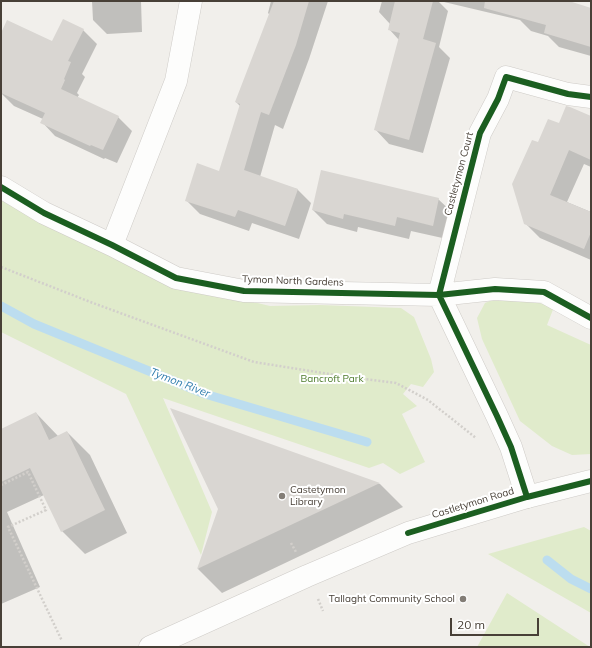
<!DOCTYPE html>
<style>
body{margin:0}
#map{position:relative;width:592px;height:648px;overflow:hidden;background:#f1efeb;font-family:Mulish,sans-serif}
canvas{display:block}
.frame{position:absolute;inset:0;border:2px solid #484037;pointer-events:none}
.scale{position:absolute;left:450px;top:618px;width:89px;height:18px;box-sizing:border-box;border:2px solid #484037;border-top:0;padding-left:5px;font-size:12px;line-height:14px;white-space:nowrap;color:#484037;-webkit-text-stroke:3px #fff;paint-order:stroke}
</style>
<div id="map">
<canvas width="592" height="648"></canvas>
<div class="frame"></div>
<div class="scale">20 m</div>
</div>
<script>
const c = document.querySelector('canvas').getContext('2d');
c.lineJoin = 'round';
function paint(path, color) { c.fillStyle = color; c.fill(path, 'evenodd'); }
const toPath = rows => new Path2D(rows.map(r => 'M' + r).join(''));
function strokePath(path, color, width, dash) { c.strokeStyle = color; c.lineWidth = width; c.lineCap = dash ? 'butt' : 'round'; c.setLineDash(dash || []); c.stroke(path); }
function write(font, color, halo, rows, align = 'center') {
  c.font = font + ' Mulish,sans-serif'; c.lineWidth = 4; c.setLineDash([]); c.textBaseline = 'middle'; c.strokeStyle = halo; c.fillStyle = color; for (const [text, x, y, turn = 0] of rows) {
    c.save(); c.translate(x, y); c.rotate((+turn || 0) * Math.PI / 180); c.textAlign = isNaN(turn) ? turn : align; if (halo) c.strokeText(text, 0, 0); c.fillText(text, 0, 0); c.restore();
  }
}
paint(toPath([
 [1,194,174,283,270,306,320,305,401,308,414,317,431,359,434,372,423,387,411,384,403,394,417,406,402,414,425,462,400,474,383,463,369,468,163,398,212,512,201,555,126,394,1,332],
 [507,294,554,307,547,325,591,345,591,454,572,455,552,446,520,421,482,339,477,318,485,303],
 [584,527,591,531,591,613,488,554],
 [507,593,590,647,477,647]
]), '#e0ebcb');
paint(toPath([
 [92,1,141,1,142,32,107,34,93,20],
 [271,1,328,1,309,59,283,129,275,125,260,177,297,189,311,203,299,239,252,223,249,231,200,214,186,200,220,172,240,106,236,102,270,15,268,13],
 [382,1,438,1,448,11,439,47,450,58,423,153,389,144,375,129,399,40,389,29,390,24,379,12],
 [443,1,563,1,591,9,591,56,559,47,548,36,531,31,520,20,444,2],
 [83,30,97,44,82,74,85,77,77,93,79,95,77,98,118,117,132,131,117,163,105,158,104,159,55,136,42,122,43,119,14,106,1,93,1,36,53,42],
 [591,117,591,167,584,164,567,202,591,212,591,260,540,238,525,223,539,143,559,125],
 [438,199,453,213,447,239,411,231,409,239,358,227,357,232,327,224,313,210],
 [172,410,380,484,403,507,222,593,198,569,219,509],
 [36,413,58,436,67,432,90,455,127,533,85,554,62,531,44,495,7,512,40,587,1,604,1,433]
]), '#0003');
strokePath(toPath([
 [1,306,34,324,205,394,367,442],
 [547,560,571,579,591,589]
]), '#bcddef', 9);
paint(toPath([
 [274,1,309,1,296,45,269,115,261,112,244,170,298,189,285,226,238,210,235,217,185,201,197,163,219,171,240,104,235,102],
 [395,1,433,1,423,39,436,43,409,140,374,130,400,33,388,30],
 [485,1,569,1,591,8,591,47,544,33,546,25,484,8],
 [63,19,84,29,68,61,71,62,64,79,65,80,61,89,119,116,103,150,91,145,90,146,40,123,45,113,1,93,1,33,7,20,52,41],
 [566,106,570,107,591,116,591,160,569,150,550,195,591,212,591,232,584,249,524,224,512,184,532,140,538,142,548,119,559,123],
 [321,170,439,198,433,226,397,217,395,226,344,214,343,219,312,210],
 [170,408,380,483,197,569,218,509],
 [36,412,49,440,67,431,105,510,61,532,30,468,1,482,1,429]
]), '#d9d6d2');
const minor = toPath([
 [1,187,44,213,112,245,176,278,244,291,439,295,495,289,544,292,591,318],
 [112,245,176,81,191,1],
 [527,497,511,447,497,416,439,295,480,133,498,99,506,77,568,94,591,97]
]);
const tertiary = toPath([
 [150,647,307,576,408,533,527,497,591,481]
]);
strokePath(minor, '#cecbc7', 23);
strokePath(tertiary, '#cecbc7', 23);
strokePath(toPath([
 [1,267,93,303,254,362,342,376,396,383,428,400,476,438],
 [1,485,28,472,46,510,8,527,62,641],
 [291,543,296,552],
 [318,599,323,611]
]), '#d2cfcb', 2.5, [2, 2]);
strokePath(minor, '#fdfdfc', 22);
strokePath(tertiary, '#fdfdfc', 22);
strokePath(toPath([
 [1,187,44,213,112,245,176,278,244,291,439,295,495,289,544,292,591,318],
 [527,497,511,447,497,416,439,295,480,133,498,99,506,77,568,94,591,97],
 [408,533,527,497,591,481]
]), '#1b5e20', 6);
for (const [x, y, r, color] of [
 [282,496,4,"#837d76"],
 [463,599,4,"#837d76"]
]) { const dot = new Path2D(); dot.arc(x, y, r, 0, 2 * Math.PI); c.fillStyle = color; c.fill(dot); strokePath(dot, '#fff', 1.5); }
write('10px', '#484037', '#fff', [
 ["Castletymon Court",459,174,-75],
 ["Tymon North Gardens",293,281,2],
 ["Castletymon Road",473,503,-17]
]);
write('10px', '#4b7a29', '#fff', [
 ["Bancroft Park",332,379]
]);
write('10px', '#484037', '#fff', [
 ["Castetymon",290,490],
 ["Library",290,502],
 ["Tallaght Community School",455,599,"right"]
], 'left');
write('italic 11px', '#2e7cad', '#fff', [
 ["Tymon River",180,383,21]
]);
</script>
